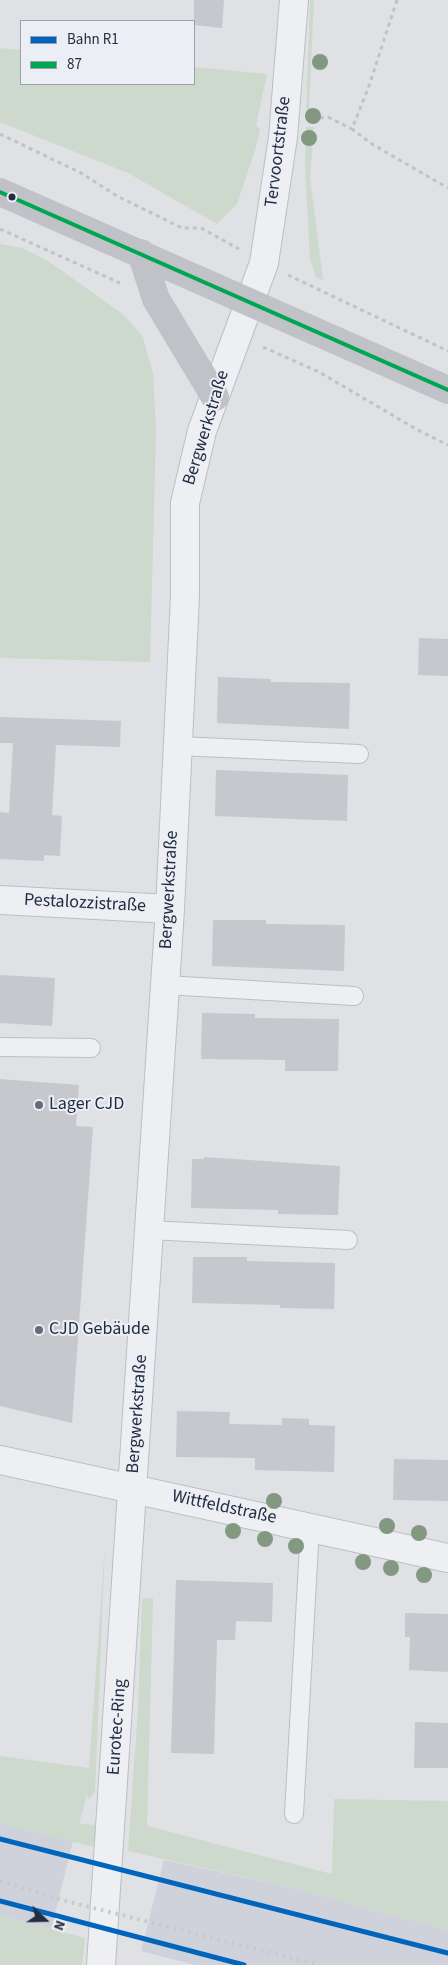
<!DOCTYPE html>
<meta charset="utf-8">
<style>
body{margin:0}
#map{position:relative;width:448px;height:1965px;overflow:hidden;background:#dfe1e5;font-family:"Source Sans 3",sans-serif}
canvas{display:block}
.legend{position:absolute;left:20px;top:20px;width:175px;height:65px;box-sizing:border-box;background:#ebeff5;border:1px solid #9ba1ac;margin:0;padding:6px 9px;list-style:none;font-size:15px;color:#242c3f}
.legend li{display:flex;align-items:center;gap:10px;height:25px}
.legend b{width:25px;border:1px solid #9ba1ac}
.north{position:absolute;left:20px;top:1895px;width:50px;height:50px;-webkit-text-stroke:4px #ebeff5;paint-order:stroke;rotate:111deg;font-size:14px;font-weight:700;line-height:20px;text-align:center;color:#242c3f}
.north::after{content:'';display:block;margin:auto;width:18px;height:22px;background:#242c3f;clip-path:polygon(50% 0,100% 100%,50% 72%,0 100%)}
</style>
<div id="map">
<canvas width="448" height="1965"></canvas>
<ul class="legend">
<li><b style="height:6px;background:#0065bd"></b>Bahn R1</li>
<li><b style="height:6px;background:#00a651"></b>87</li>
</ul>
<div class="north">N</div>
</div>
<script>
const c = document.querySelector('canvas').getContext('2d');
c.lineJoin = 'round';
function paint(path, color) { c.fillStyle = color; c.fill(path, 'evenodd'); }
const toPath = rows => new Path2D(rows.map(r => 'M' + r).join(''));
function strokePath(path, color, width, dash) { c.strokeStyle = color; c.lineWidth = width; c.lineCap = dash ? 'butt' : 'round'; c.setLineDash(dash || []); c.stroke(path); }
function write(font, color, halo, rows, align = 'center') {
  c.font = font + ' "Source Sans 3",sans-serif'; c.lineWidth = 4; c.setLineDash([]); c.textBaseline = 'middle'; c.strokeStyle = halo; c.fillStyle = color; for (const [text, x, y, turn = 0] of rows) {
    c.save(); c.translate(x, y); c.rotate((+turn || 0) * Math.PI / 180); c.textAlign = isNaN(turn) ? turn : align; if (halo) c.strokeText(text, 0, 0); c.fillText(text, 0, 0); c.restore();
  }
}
paint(toPath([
 [0,1821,74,1837,51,1929,0,1916],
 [164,1860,293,1888,448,1930,448,1965,195,1965,141,1951]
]), '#cfd2db');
paint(toPath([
 [310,0,314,0,309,110,306,109],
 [0,48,21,50,21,84,194,84,194,67,267,74,256,126,260,129,256,147,237,204,217,224,128,173,0,122],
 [306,127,314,127,310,178,323,280,316,277,310,259,305,167],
 [0,244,22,248,48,261,124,315,143,337,153,374,156,429,150,662,0,658],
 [105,1545,95,1792,88,1800,87,1794,79,1824,106,1825,103,1849,0,1824,0,1756,89,1768],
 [153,1598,147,1826,332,1874,334,1799,448,1801,448,1930,293,1888,128,1851,138,1709,142,1599],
 [0,1916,85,1938,82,1965,0,1965]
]), '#ced9ce');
paint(toPath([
 [194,0,224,0,222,28,194,25],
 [419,638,448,639,448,676,418,675],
 [218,677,271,679,271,682,350,683,349,729,217,723],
 [0,717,121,721,120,747,56,745,52,815,62,816,60,856,44,855,44,861,0,859,0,812,9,813,13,743,0,743],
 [216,770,348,775,347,821,215,816],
 [213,920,266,920,266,924,345,925,344,971,212,966],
 [0,975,55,978,52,1026,0,1023],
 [202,1013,255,1014,255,1018,339,1019,338,1071,285,1071,285,1060,201,1059],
 [0,1079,79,1085,76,1126,93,1127,72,1423,0,1406],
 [204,1157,340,1166,338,1215,278,1214,278,1210,191,1208,192,1159,204,1159],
 [193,1257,247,1257,247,1261,335,1263,334,1309,280,1308,280,1305,192,1303],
 [177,1411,230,1412,229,1424,282,1425,282,1418,309,1419,309,1425,335,1426,334,1472,255,1470,255,1458,176,1457],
 [394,1459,448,1460,448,1501,393,1500],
 [176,1580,273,1583,272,1622,236,1621,235,1640,217,1640,214,1754,171,1753],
 [405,1613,448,1614,448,1672,409,1670,410,1637,405,1637],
 [415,1722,448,1723,448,1768,414,1768]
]), '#c6c8cd');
const lane = toPath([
 [178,746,359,754],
 [165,985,354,996],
 [0,1047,91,1048],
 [149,1230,348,1240],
 [294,1814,310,1527]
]);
const street = toPath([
 [0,900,170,909],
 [0,1460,448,1558],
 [101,1965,170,909,185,596,185,503,202,431,264,263,283,137,294,0]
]);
strokePath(lane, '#bcbec3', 20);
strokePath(street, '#bcbec3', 30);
strokePath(toPath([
 [397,0,369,86,352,129,372,144,448,188],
 [312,119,328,117,352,129],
 [0,134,81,173,117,196,182,228,201,228,239,249],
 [0,229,120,283],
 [288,275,448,351],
 [263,347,319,372,416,429,448,445]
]), '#c0c2c8', 3, [4, 4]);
strokePath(lane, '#eeeff2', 18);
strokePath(street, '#eeeff2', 28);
strokePath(toPath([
 [0,192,448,390],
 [141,253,156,299,215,397]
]), '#c0c2c8', 28);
strokePath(toPath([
 [0,1881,58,1899,320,1965],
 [0,1901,244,1965]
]), '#c7c9cd', 4, [2.5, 5]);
strokePath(toPath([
 [0,192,448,390]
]), '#00a651', 4);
strokePath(toPath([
 [0,1839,448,1953],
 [0,1901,244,1965]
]), '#0065bd', 5);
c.fillStyle = '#829881';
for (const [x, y] of [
 [320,62],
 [313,116],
 [309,138],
 [274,1501],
 [387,1526],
 [233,1531],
 [419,1533],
 [265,1539],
 [296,1546],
 [363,1562],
 [391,1568],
 [424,1575]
]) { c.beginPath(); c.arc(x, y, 8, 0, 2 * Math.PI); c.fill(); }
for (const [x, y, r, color] of [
 [12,197,4.5,"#242c3f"],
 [39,1105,5,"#656b79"],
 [39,1330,5,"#656b79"]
]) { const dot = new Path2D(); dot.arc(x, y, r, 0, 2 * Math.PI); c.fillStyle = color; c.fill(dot); strokePath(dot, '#ebeff5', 2); }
write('18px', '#242c3f', '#ebeff5', [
 ["Tervoortstraße",279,152,-83],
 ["Bergwerkstraße",207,428,-73],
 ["Bergwerkstraße",170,890,-87],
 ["Pestalozzistraße",85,904,3],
 ["Bergwerkstraße",138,1414,-86],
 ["Wittfeldstraße",224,1508,12],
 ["Eurotec-Ring",118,1727,-86]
]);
write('18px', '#242c3f', '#ebeff5', [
 ["Lager CJD",49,1105],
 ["CJD Gebäude",49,1330]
], 'left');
</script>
